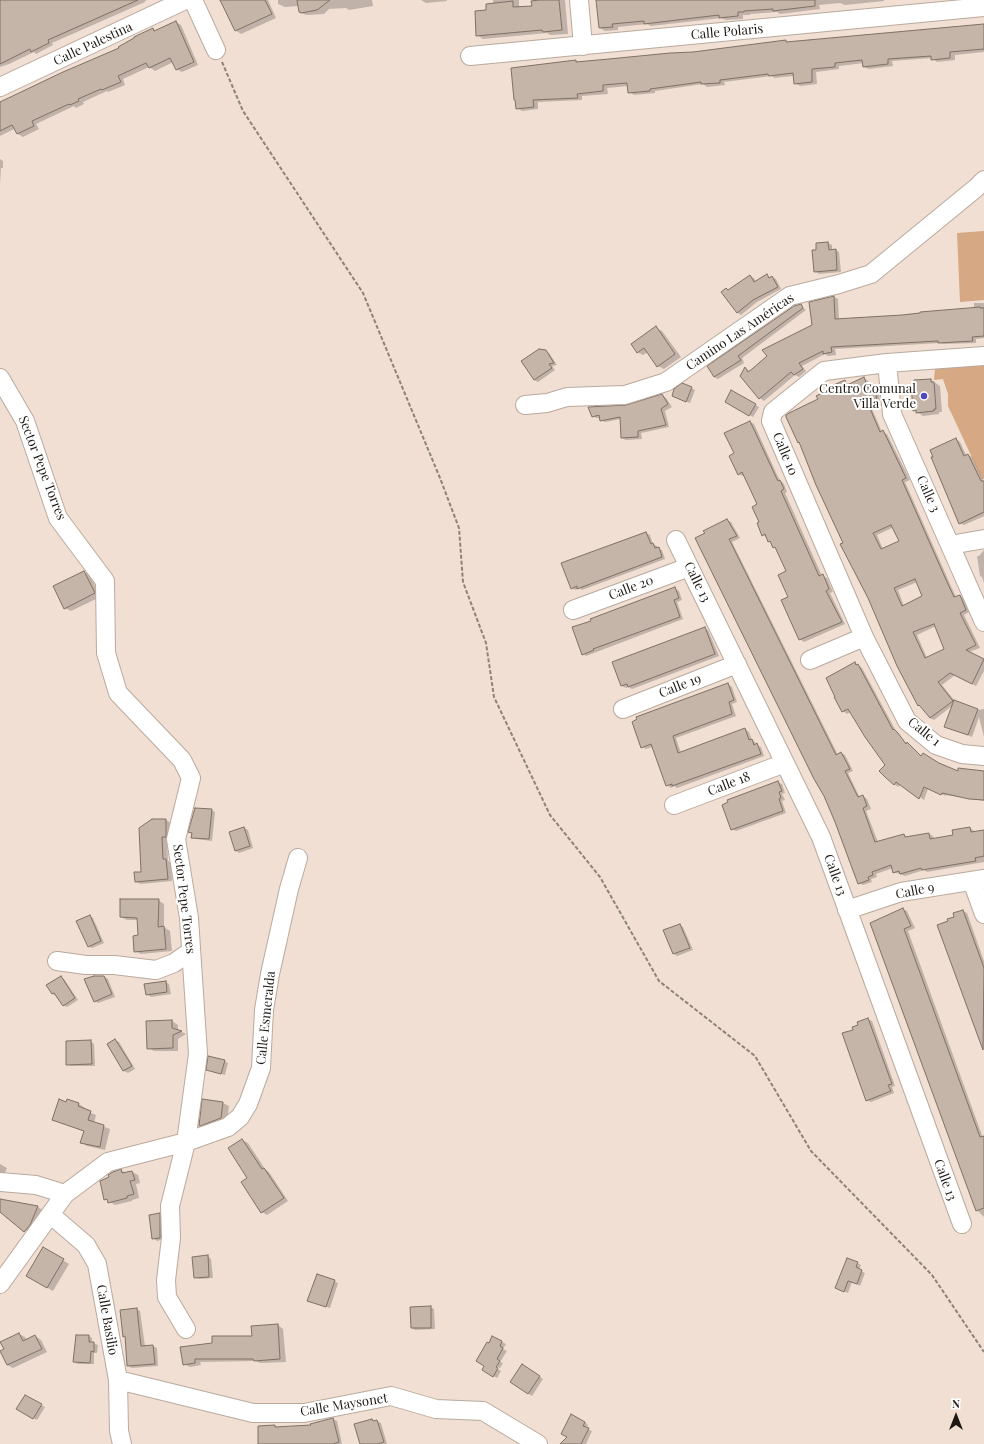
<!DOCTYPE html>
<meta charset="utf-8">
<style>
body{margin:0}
#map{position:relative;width:984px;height:1444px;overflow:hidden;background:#f0dfd2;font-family:"Playfair Display",serif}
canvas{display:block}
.north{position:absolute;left:936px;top:1396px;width:40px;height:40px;-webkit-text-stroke:3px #fff;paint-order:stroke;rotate:0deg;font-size:11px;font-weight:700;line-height:16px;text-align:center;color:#1d1813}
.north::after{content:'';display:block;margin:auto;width:14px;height:18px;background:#1d1813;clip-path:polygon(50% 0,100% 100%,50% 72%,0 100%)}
</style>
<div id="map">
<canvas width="984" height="1444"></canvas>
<div class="north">N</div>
</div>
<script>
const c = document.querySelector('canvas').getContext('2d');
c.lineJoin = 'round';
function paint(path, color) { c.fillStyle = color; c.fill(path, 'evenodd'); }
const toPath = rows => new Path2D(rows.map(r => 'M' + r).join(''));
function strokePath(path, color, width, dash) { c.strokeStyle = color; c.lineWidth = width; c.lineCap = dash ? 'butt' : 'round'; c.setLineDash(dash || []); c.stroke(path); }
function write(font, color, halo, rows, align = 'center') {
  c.font = font + ' "Playfair Display",serif'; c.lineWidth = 4; c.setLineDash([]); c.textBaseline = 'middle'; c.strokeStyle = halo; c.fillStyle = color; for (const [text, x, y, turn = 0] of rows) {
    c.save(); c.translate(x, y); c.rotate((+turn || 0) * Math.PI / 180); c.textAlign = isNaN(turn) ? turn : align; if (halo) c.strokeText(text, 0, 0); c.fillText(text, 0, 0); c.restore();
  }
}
paint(toPath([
 [984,231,984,300,960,302,957,233],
 [984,365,984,479,982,479,948,406,948,394,943,379,934,380,935,368]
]), '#d6a883');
paint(toPath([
 [0,0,147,0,145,1,145,2,52,43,53,45,36,54,34,52,9,64,0,67],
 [224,0,268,0,276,18,241,34,235,30],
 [278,0,372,0,373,6,349,10,346,8,329,9,324,14,306,15,300,12,299,6,285,7,278,4],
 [421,0,447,0,447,1,426,3],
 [493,0,519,0,519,8,533,7,532,0,565,0,568,34,550,35,547,33,483,39,477,35,487,11,493,5],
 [603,0,884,0,884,1,845,5,840,3,819,5,820,9,780,14,777,12,750,14,750,15,743,15,743,19,726,20,721,18,651,26,647,24,618,27,618,30,605,31,600,28],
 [176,22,181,25,198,65,182,72,176,69,173,62,155,71,149,67,123,79,125,85,108,92,107,91,83,102,84,104,76,108,74,106,36,124,39,129,23,137,18,134,14,129,0,136,0,104,120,49,153,29,156,31],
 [984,25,984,52,955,55,955,60,937,62,932,58,892,61,893,66,869,69,864,67,864,63,839,66,839,69,816,72,817,84,800,86,795,83,794,76,774,78,772,76,724,82,725,85,707,87,703,84,655,91,655,93,634,95,629,92,628,86,607,88,608,94,582,96,582,100,538,102,538,109,522,111,517,108,576,61,579,63,693,53,786,41,789,43],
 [0,159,3,161,3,168,1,168,0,184],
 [828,243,832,245,832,250,836,250,839,252,841,272,819,274,815,271,817,251],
 [750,276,754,278,756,282,767,276,771,278,772,277,776,279,781,289,757,302,741,315,738,313,722,292,729,291],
 [834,297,838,299,839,320,871,318,974,308,974,303,984,303,984,338,976,339,976,343,944,344,940,343,835,349,836,355,828,356,825,354,802,366,806,371,799,377,795,375,764,401,760,398,746,368,750,372,813,325,810,303],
 [800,305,806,310,742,358,744,363,718,379,714,377,708,367],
 [656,328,662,331,681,357,664,369,658,366,648,352,643,355,637,352],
 [545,351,549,353,557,365,552,366,555,370,538,382,534,380],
 [864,378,868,381,871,388,875,386,879,389,880,405,872,409,882,432,887,434,910,480,905,482,951,586,956,597,959,596,963,598,969,612,964,615,980,648,969,652,984,660,984,671,976,686,955,675,942,685,955,701,978,710,984,709,984,737,979,717,972,737,945,726,952,706,934,720,930,718,844,543,800,443,798,442,819,400,845,381,849,385],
 [894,527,900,542,883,549,877,535],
 [917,582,924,597,904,606,898,590],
 [936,626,945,649,927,658,917,635],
 [931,380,940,386,942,412,939,412,939,414,923,416,914,410],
 [683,384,695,390,690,403,676,398],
 [732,392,759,407,753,417,726,401],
 [662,395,666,398,672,407,665,411,669,427,641,433,642,439,626,440,622,438,621,419,605,422,601,420,600,418,596,418,593,416],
 [750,422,754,424,779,479,784,484,787,492,785,493,822,576,827,578,833,592,830,593,845,624,804,642,800,639,789,598,787,572,777,549,774,547,767,538,763,535,759,504,745,475,743,476,738,474,735,454],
 [956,439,960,442,966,455,968,455,972,457,984,482,984,516,964,525,959,523,951,505,953,504],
 [727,520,731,522,740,538,732,542,838,755,841,753,845,755,853,771,848,773,860,798,863,796,867,799,871,809,866,811,878,842,904,835,908,838,929,834,933,836,934,839,954,836,970,828,974,831,974,833,984,831,984,862,927,872,924,870,905,876,894,872,893,868,876,874,877,877,871,879,872,882,863,885,859,883,825,796,696,539],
 [646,533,650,535,653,544,657,546,657,549,662,550,665,559,582,590,579,588,575,590,572,588],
 [984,550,984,583,982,577,980,576,977,556,979,556],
 [84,572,90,575,100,597,71,611,65,608],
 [675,588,679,591,682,600,677,602,683,619,586,656,583,654],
 [705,628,708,630,719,656,632,689,629,687,626,688,622,686,613,663],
 [855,663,862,668,896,731,907,744,922,756,959,772,984,771,984,801,946,795,946,796,928,789,924,800,901,784,898,787,894,784,887,765,851,712,847,714,843,711],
 [728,684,732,687,737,702,732,704,736,716,676,738,681,753,745,729,749,732,752,740,755,742,756,745,761,747,764,756,677,788,674,786,671,788,667,785,653,747,646,749,642,747],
 [778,782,782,784,785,793,782,794,785,800,782,801,786,813,736,831,732,829],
 [211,810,215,812,212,841,196,839,192,837,192,834,190,832],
 [166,820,171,823,171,839,167,839,168,861,171,862,172,881,141,884,136,882,142,873],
 [244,828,248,830,253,848,239,853,236,851],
 [158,900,164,904,164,927,170,931,172,951,141,954,135,951,139,936,138,920,127,920,121,917],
 [903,909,907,911,915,928,908,931,983,1138,984,1137,984,1217,977,1210,871,923],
 [963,911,967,913,984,961,984,1050,938,926,949,922],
 [90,916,93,918,104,943,92,948,88,946],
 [680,925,683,927,693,950,677,956,674,954],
 [104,976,108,979,115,997,98,1003,95,1001],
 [61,977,64,979,78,1000,67,1007,63,1005,56,996,53,994],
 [166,982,169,984,171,994,151,997,147,994],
 [868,1019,872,1021,895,1086,892,1087,894,1093,871,1102,867,1100,854,1030],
 [172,1021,178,1025,178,1030,186,1034,178,1039,178,1051,154,1051,148,1048],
 [115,1040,119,1042,135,1069,128,1073,124,1071,108,1044],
 [90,1041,94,1044,95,1066,71,1066,67,1064],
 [224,1061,228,1063,225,1075,207,1070],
 [68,1100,79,1104,85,1108,84,1110,96,1115,94,1123,110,1129,105,1150,87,1146,81,1142,85,1132,53,1119,67,1103],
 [203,1100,223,1103,229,1106,227,1121,206,1128,200,1125],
 [242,1140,248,1143,265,1169,269,1172,288,1201,267,1215,262,1212,249,1179],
 [0,1164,7,1168,5,1173,0,1174],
 [121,1170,126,1173,132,1172,138,1175,140,1183,136,1184,139,1198,132,1200,132,1201,115,1205,105,1199],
 [6,1201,38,1207,44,1211,31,1235,1,1211],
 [160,1214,163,1217,164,1239,157,1241,153,1238],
 [43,1248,69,1264,53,1291,27,1276],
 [208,1256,211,1259,213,1278,199,1279,195,1277],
 [857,1263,861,1265,859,1270,865,1273,860,1286,852,1282,848,1293,840,1290],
 [334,1281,338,1283,330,1308,312,1302],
 [430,1307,434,1309,435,1329,415,1330,412,1328],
 [136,1309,140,1311,145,1346,153,1346,157,1348,158,1366,132,1368,128,1366,126,1337,124,1336],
 [278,1325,283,1329,286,1362,260,1363,256,1361,200,1362,201,1365,190,1367,184,1364,213,1344,253,1337],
 [19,1334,25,1337,27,1340,35,1336,41,1340,47,1352,13,1368,7,1365,5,1349],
 [89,1336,92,1338,92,1343,98,1345,97,1353,94,1353,94,1364,78,1364,74,1362],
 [493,1337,506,1344,503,1349,507,1351,500,1362,503,1363,500,1368,494,1365,493,1366,501,1371,497,1378,483,1370,486,1366,489,1344],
 [526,1367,543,1379,532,1396,511,1382],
 [25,1396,45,1407,37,1420,18,1409],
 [333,1419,337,1421,342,1444,259,1444,275,1426,278,1428,312,1426],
 [377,1421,381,1423,387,1444,361,1444,374,1422],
 [585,1422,588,1425,586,1428,592,1431,586,1444,561,1444]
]), '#0003');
const building = toPath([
 [0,0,138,0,48,40,49,43,31,52,30,49,0,64,0,0],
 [220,0,265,0,272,14,235,31,220,0],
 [297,0,330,0,317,10,301,13,299,12,297,0],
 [539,0,559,0,562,30,543,32,542,30,476,36,475,11,486,10,486,4,513,1,513,7,532,6,531,1,539,0],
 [596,0,815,0,815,6,773,11,773,9,744,11,744,12,738,12,738,16,719,18,719,15,644,24,644,21,612,24,613,27,599,28,596,0],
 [176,21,194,62,176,70,170,58,149,68,146,63,118,76,121,82,102,90,101,89,78,99,79,101,70,105,69,104,32,121,34,126,17,134,12,125,0,131,0,102,63,72,119,48,118,47,134,38,134,37,153,28,154,31,176,21],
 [984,24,984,49,950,52,950,58,931,60,931,56,888,59,888,64,863,67,862,60,835,63,835,67,812,69,812,82,794,84,793,73,769,76,768,74,720,80,720,83,701,84,701,82,650,89,650,91,628,93,627,83,603,85,603,91,577,94,578,98,533,100,534,107,516,109,515,100,514,100,511,68,576,60,576,62,609,59,670,53,693,52,786,40,786,42,984,24],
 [828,242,829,250,836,249,837,270,814,272,812,250,816,250,816,243,828,242],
 [767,274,769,278,772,276,778,287,753,300,737,313,721,292,726,288,728,290,750,275,754,282,767,274],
 [834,296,835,319,902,315,920,313,920,312,980,307,980,308,984,308,984,336,972,337,973,341,938,343,938,341,831,347,832,352,823,354,823,351,799,363,803,369,794,375,791,372,759,399,740,376,745,367,748,372,752,369,767,356,762,350,812,325,809,302,834,296],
 [801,304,803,308,738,356,741,360,714,377,707,366,794,306,801,304],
 [656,326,675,354,657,367,644,348,637,353,631,344,656,326],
 [539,349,546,350,554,363,549,364,552,368,534,380,521,361,539,349],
 [864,377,868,388,875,385,877,403,869,406,880,432,883,430,906,478,902,480,947,582,954,597,960,595,966,610,960,613,976,645,966,650,984,659,972,684,950,673,938,682,953,701,930,718,919,705,918,706,897,666,868,598,840,544,843,543,816,485,799,442,798,443,786,417,786,415,789,413,818,399,816,396,830,389,829,387,845,380,847,385,864,377],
 [891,525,899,541,881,549,873,533,891,525],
 [915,579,922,596,902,606,894,588,915,579],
 [934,624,944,649,925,658,913,632,934,624],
 [931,379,931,382,934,382,936,409,934,409,934,411,916,413,916,410,913,411,911,383,914,383,914,380,931,379],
 [682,383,692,387,686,402,672,396,674,389,682,383],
 [731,390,756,404,749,416,725,402,731,390],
 [662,394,668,404,661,409,666,425,638,431,638,437,621,438,620,417,600,421,599,415,592,417,588,407,626,405,662,394],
 [750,421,775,475,778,481,780,480,784,489,781,491,819,576,823,574,829,589,826,591,842,622,799,640,781,600,788,597,778,575,786,571,775,547,773,548,770,541,768,542,765,534,762,536,757,523,759,522,752,507,757,504,742,472,738,475,729,456,734,453,724,433,750,421],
 [956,438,964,456,968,454,981,481,984,481,984,512,959,524,931,457,933,457,930,450,956,438],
 [727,519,737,536,729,539,836,755,841,752,850,769,845,771,858,797,863,795,867,806,863,808,875,842,904,834,905,837,929,833,930,839,953,835,952,830,970,827,971,832,984,830,984,856,975,858,976,861,922,870,921,868,900,874,899,871,893,873,891,865,872,872,873,875,868,877,869,880,858,884,835,822,824,796,814,779,695,538,705,533,703,531,727,519],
 [646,532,651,544,653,543,655,548,659,547,662,557,577,589,577,586,571,589,561,563,646,532],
 [84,571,95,593,64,609,53,586,84,571],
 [675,587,679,598,674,600,680,617,593,649,594,650,582,655,572,627,591,621,590,619,675,587],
 [705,627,715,654,628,687,627,684,621,686,612,662,705,627],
 [855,662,856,665,858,664,893,730,894,729,898,733,906,744,907,742,921,756,923,753,939,763,958,771,958,768,984,771,984,800,969,799,942,793,941,795,924,787,919,799,896,782,894,785,885,777,879,771,885,765,865,737,848,709,842,712,834,697,835,697,826,678,855,662],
 [728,683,734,700,729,702,732,714,673,736,678,753,745,728,749,740,752,739,754,745,757,743,761,754,672,786,672,784,666,786,651,744,641,748,632,722,637,719,636,717,728,683],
 [954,700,978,709,968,735,944,727,954,700],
 [778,781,782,791,779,792,781,798,779,799,783,811,731,830,722,805,728,802,727,800,778,781],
 [195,808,212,809,209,839,191,838,192,833,188,832,195,808],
 [152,819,166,819,166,837,162,837,163,859,166,859,168,879,135,882,134,872,141,872,139,828,152,819],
 [244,827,250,846,235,851,229,832,244,827],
 [120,899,159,899,158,927,164,926,166,949,134,952,133,936,138,935,137,918,120,917,120,899],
 [903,908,911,926,904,929,980,1137,984,1136,984,1208,976,1211,870,923,903,908],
 [963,910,984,968,983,1050,937,925,948,921,947,919,954,917,953,913,963,910],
 [90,915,101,941,88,947,76,921,90,915],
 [680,924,690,948,673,954,663,930,680,924],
 [61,976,75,998,63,1006,54,993,52,994,46,985,61,976],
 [94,976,104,976,112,994,94,1002,84,979,94,976],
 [166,981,167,992,146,995,144,984,166,981],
 [868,1018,892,1084,888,1085,891,1091,866,1101,842,1033,853,1030,852,1027,858,1025,857,1022,868,1018],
 [172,1020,172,1028,182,1031,173,1035,173,1048,147,1049,146,1021,172,1020],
 [115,1039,132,1066,123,1071,107,1044,115,1039],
 [91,1040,92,1064,66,1065,66,1041,91,1040],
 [208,1056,225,1060,221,1074,206,1070,208,1056],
 [59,1099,66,1102,67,1099,79,1103,78,1106,91,1111,88,1120,104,1125,100,1147,80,1143,84,1131,52,1120,59,1099],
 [202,1099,223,1102,221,1118,200,1126,199,1126,202,1099],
 [242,1139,262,1169,264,1168,284,1198,261,1213,241,1182,247,1178,228,1148,242,1139],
 [121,1169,122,1173,132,1171,135,1180,130,1181,134,1194,127,1196,127,1198,108,1203,107,1199,104,1200,100,1181,109,1177,108,1175,113,1172,121,1169],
 [0,1199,38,1206,30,1225,24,1232,0,1212,0,1199],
 [160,1213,160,1238,152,1239,149,1215,160,1213],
 [43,1247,64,1259,47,1288,26,1276,43,1247],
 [208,1255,209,1277,194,1278,192,1257,208,1255],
 [847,1258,858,1262,856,1267,862,1270,857,1284,848,1281,844,1292,835,1288,847,1258],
 [317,1274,335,1280,326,1307,307,1301,317,1274],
 [431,1306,431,1328,411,1328,410,1307,431,1306],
 [137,1308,141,1346,153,1345,155,1364,127,1366,125,1336,123,1337,120,1310,137,1308],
 [278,1324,280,1359,254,1361,253,1359,195,1359,195,1363,183,1365,180,1347,212,1343,212,1336,252,1336,251,1326,278,1324],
 [19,1333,23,1341,35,1335,42,1349,7,1365,0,1351,4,1349,0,1342,19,1333],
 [76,1335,89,1335,89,1342,94,1342,94,1352,91,1351,90,1363,73,1362,76,1335],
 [492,1336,502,1341,500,1346,503,1348,497,1359,500,1361,496,1367,498,1368,493,1377,482,1370,484,1366,476,1361,487,1342,489,1343,492,1336],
 [522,1364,540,1376,528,1394,510,1382,522,1364],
 [25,1395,42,1404,33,1419,16,1409,25,1395],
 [571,1414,585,1422,583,1426,589,1428,581,1444,560,1444,567,1437,561,1434,571,1414],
 [333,1418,339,1442,333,1444,258,1444,258,1426,275,1425,275,1427,311,1425,310,1424,333,1418],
 [372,1419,373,1421,377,1420,384,1442,378,1444,360,1444,354,1424,372,1419]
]);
paint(building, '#c5b4a8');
strokePath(building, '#7f7065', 1);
const minor = toPath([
 [193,0,216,50],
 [579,0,583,46],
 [470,56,984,7],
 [0,87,185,0],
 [984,356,887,363,824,371,773,412,771,421,864,637,907,721,936,745,962,754,984,756],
 [887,363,892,414,984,622],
 [0,378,25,421,58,518,105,581,106,653,118,693,182,760,191,778,176,839,189,918,198,1054,186,1142,170,1206,171,1238,166,1280,167,1297,186,1329],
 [525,405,547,403,567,397,625,395,666,382,790,296,839,284,871,274,976,188,984,180],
 [676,540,821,837,962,1224],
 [950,545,984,539],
 [573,610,689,567],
 [810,660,864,637],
 [623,709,737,664],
 [674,805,785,763],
 [972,881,984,914],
 [847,910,901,892,984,879],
 [57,961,86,965,114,965,156,970,174,963,191,951],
 [0,1182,36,1185,65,1194],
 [51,1215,86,1245,97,1264,118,1380,119,1431,122,1444],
 [0,1284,65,1194,108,1162,186,1142,228,1127,240,1117,248,1104,261,1068,264,1010,270,974,289,889,298,858],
 [118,1380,253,1413,304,1413,391,1396,436,1409,483,1411,538,1444]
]);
strokePath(minor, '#baaa9d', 20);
strokePath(toPath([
 [222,62,243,111,363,293,440,478,459,528,463,582,486,643,494,697,550,815,600,877,659,981,755,1056,811,1151,932,1275,984,1352]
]), '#8e837a', 2, [4, 2]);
strokePath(minor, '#fff', 18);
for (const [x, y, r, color] of [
 [924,396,4,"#4e48bf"]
]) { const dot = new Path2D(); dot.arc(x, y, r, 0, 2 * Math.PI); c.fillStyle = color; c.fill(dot); strokePath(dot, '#fff', 1.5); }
write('13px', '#1d1813', '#fff', [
 ["Calle Polaris",727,32,-5],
 ["Calle Palestina",93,44,-25],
 ["Camino Las Américas",740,332,-34],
 ["Calle 10",785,454,67],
 ["Sector Pepe Torres",42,468,69],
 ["Calle 3",928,494,66],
 ["Calle 13",697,582,64],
 ["Calle 20",631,588,-21],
 ["Calle 19",680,686,-21],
 ["Calle 1",924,732,39],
 ["Calle 18",729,784,-21],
 ["Calle 13",835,875,70],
 ["Calle 9",915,891,-11],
 ["Sector Pepe Torres",184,899,83],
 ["Calle Esmeralda",266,1018,-84],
 ["Calle 13",945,1180,70],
 ["Calle Basilio",107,1320,80],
 ["Calle Maysonet",344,1405,-9]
]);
write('13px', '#1d1813', '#fff', [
 ["Centro Comunal",916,389],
 ["Villa Verde",916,404]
], 'right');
</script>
